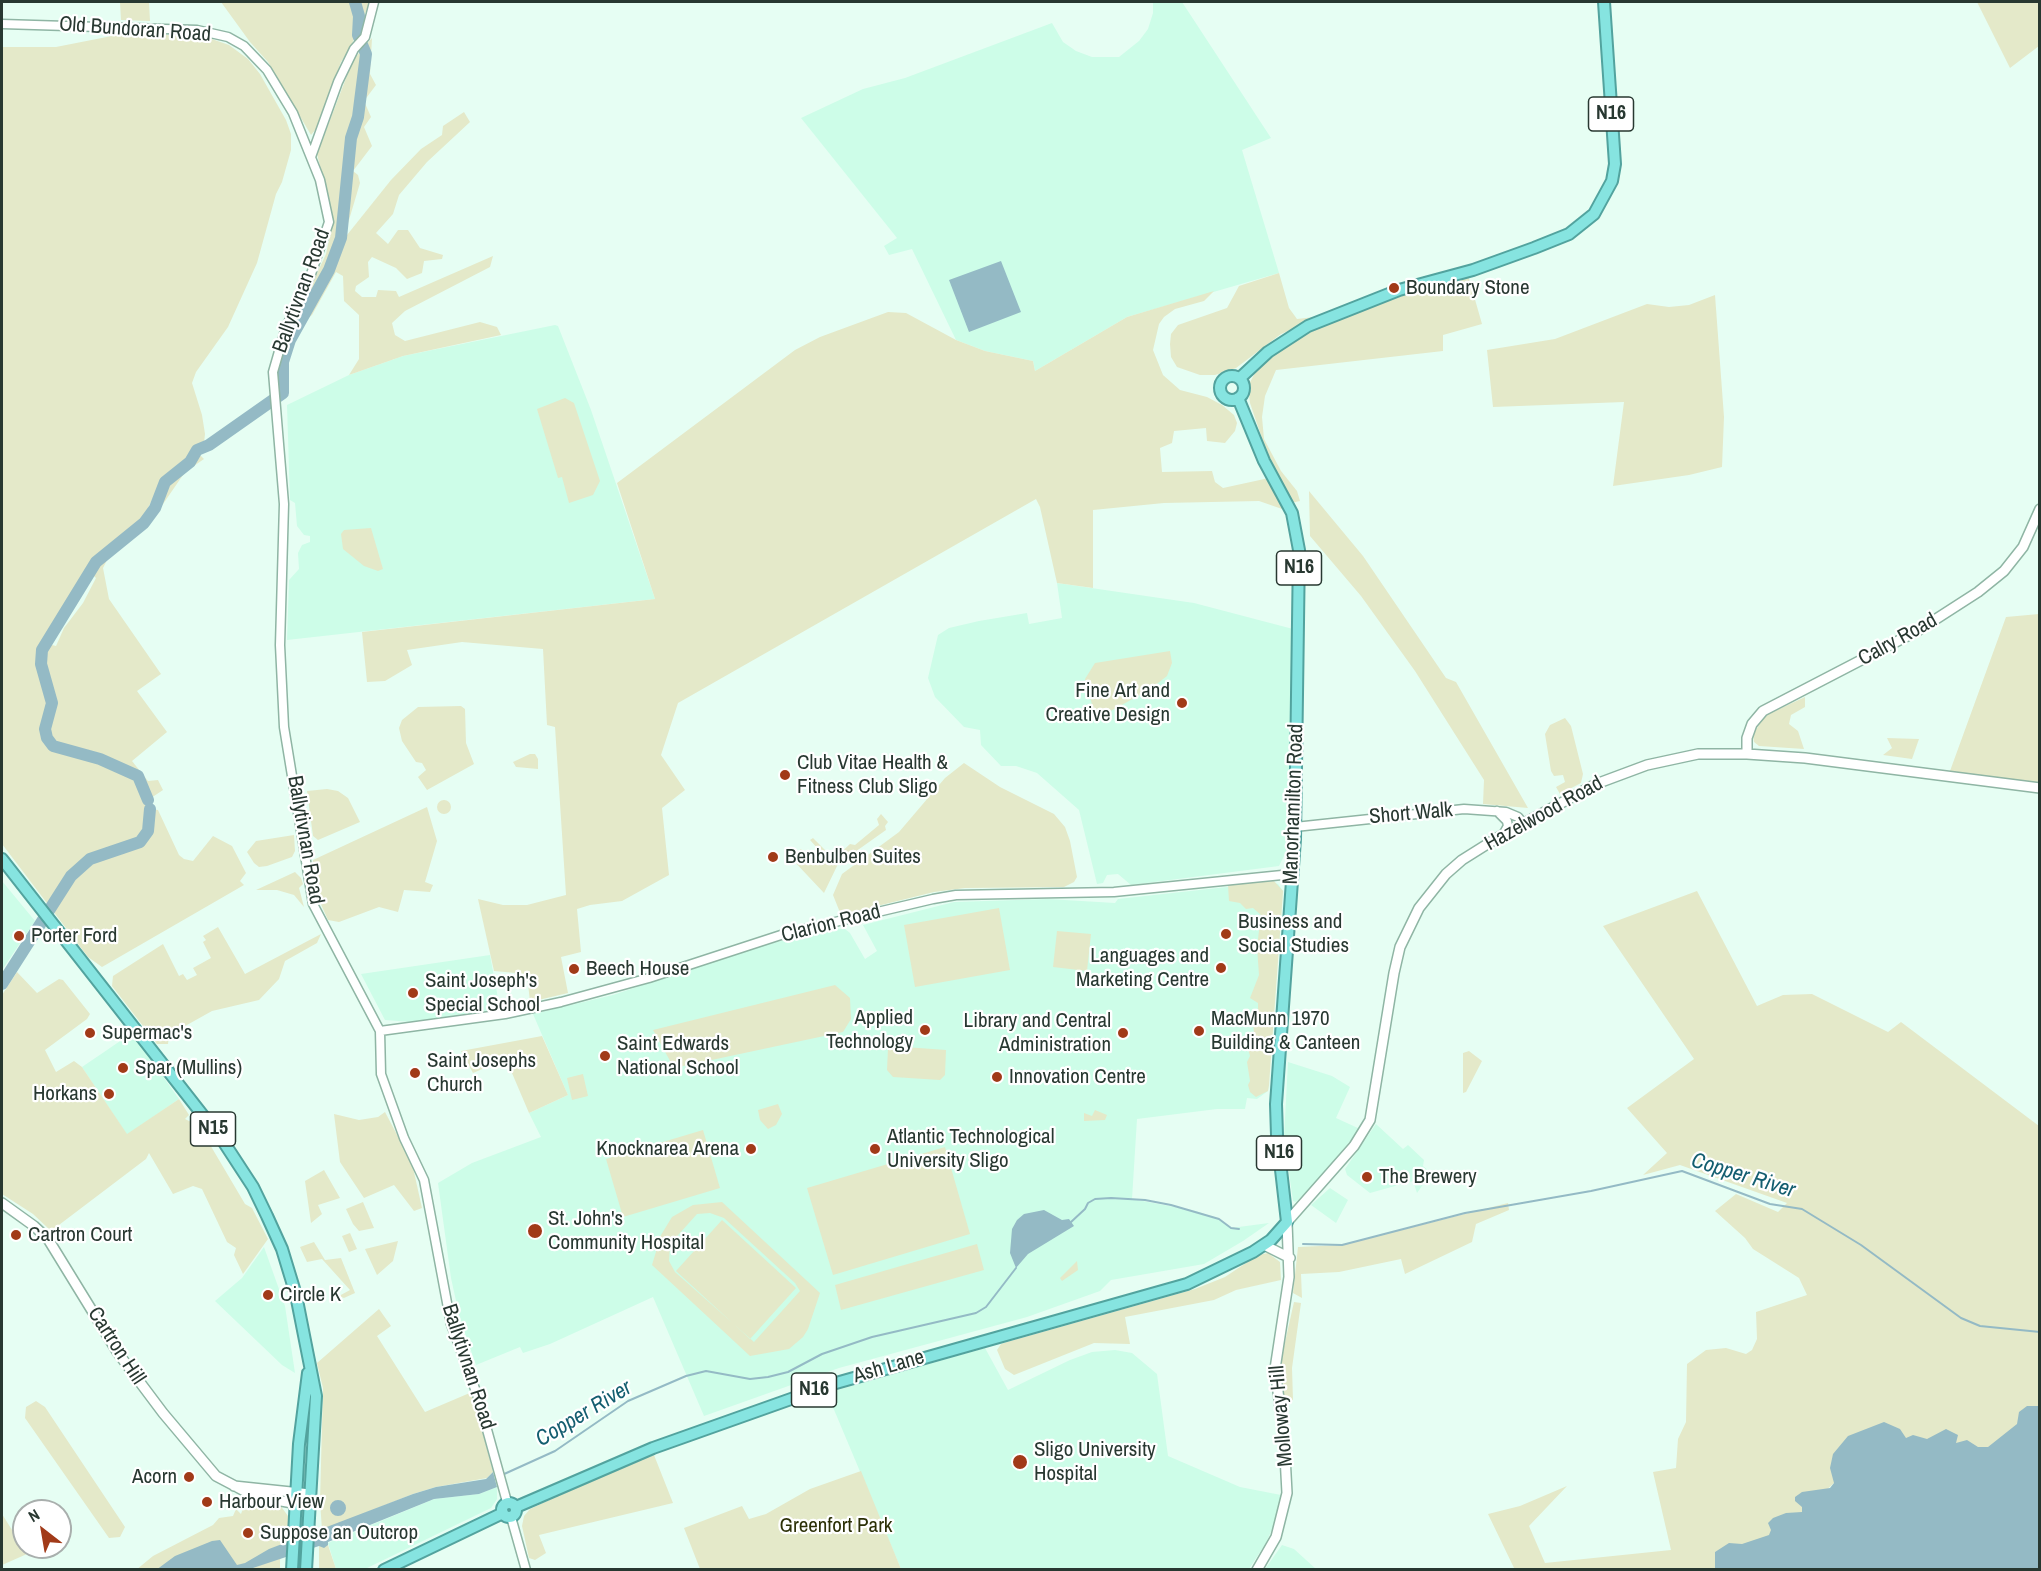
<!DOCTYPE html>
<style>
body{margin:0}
#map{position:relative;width:2041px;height:1571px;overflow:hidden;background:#e6fef3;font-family:"Archivo Narrow",sans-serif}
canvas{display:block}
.frame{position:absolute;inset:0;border:3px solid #283831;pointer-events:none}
.north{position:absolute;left:12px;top:1499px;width:60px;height:60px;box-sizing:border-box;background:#fff;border:2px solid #a9afad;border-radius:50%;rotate:329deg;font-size:16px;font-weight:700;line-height:24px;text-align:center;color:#283831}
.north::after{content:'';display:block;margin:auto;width:21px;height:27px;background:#a13a18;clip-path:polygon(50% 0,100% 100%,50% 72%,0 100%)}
</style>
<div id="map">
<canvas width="2041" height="1571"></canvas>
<div class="frame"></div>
<div class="north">N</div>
</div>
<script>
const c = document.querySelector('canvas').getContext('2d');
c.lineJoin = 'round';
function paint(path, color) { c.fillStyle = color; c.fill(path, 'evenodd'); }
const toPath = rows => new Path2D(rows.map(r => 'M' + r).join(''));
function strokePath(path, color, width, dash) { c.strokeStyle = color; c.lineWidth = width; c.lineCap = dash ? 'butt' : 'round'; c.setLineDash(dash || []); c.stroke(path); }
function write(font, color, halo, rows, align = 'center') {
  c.font = font + ' "Archivo Narrow",sans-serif'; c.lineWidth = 4.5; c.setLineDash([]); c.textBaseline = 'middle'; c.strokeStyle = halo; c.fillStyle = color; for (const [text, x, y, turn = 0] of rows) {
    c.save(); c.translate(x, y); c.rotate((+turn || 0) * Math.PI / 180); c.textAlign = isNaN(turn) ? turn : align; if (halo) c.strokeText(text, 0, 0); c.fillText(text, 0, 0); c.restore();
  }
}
paint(toPath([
 [1153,2,1182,2,1271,138,1242,150,1279,273,1127,317,1035,371,1033,361,985,351,956,340,912,249,889,255,884,246,897,238,801,118,863,89,905,78,1052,23,1063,42,1076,51,1092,57,1119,57,1139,41,1148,29,1153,13],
 [555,325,558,326,591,410,655,599,287,640,289,580,299,569,298,553,302,545,310,542,310,536,304,535,297,526,295,503,290,500,287,405,349,375,403,356],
 [1057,583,1194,603,1293,629,1289,846,1279,866,1131,885,1118,874,1107,875,1103,883,1097,884,1079,810,1037,773,1016,766,1001,766,981,745,980,730,964,727,935,697,928,678,938,635,949,628,979,621,1027,613,1029,624,1062,618],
 [2,881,35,921,2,970],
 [1272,882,1278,884,1283,891,1268,1091,1257,1099,1247,1098,1245,1109,1217,1109,1137,1119,1132,1199,1196,1211,1219,1219,1231,1228,1269,1223,1243,1241,1204,1264,1111,1280,1100,1291,1027,1317,839,1368,704,1416,653,1297,550,1344,523,1353,520,1347,476,1365,460,1319,451,1278,438,1183,472,1163,541,1137,529,1113,568,1095,533,1014,613,995,750,949,828,929,845,929,850,933,865,959,877,951,863,925,954,902,1048,899,1115,903,1118,899],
 [490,955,500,1009,459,1015,412,1022,385,1020,361,974],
 [132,1033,179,1099,127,1135,82,1067],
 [1288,1062,1332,1076,1350,1087,1336,1118,1360,1129,1319,1179,1296,1202,1293,1201,1284,1138],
 [1376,1124,1403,1149,1408,1145,1424,1160,1423,1166,1431,1173,1417,1193,1413,1181,1370,1193,1347,1175,1345,1169],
 [1330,1188,1348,1200,1336,1223,1311,1205],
 [264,1247,285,1306,295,1373,282,1365,215,1301,242,1278],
 [985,1348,1008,1390,1070,1360,1092,1352,1115,1350,1132,1353,1157,1374,1168,1456,1240,1487,1281,1495,1276,1520,1266,1543,1249,1569,901,1569,827,1393],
 [497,1487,497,1499,491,1508,365,1569,336,1569,328,1543,434,1499,479,1494],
 [1282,1545,1294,1549,1316,1569,1265,1569]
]), '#cdfde8');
paint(toPath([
 [120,2,149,2,150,21,121,20],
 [221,2,370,2,351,46,341,62,316,129,311,135,268,62,250,42],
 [1977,2,2039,2,2039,46,2010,68],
 [127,33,206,37,229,45,248,59,260,74,286,120,291,134,291,150,282,182,276,194,257,263,228,327,196,372,192,383,202,415,205,434,204,443,191,455,201,456,204,459,185,472,161,507,160,484,145,514,128,534,139,534,109,556,103,568,109,599,161,674,137,691,167,732,132,761,148,781,158,780,163,790,148,800,145,830,131,842,89,856,101,858,127,849,132,851,152,833,152,809,158,810,179,855,184,859,193,861,213,836,232,846,246,873,240,881,244,885,102,967,88,957,2,844,2,47,56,47],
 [87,570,96,578,83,603,64,628,56,646,44,643],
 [372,38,370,74,376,85,364,101,371,117,364,127,372,146,353,171,358,175,360,183,343,240,391,180,421,149,442,135,443,126,464,112,470,122,427,162,399,195,393,214,376,233,388,244,398,230,408,230,420,248,443,255,442,259,424,261,422,273,407,279,396,268,372,257,368,262,369,277,356,286,355,291,362,297,376,297,378,290,396,291,399,297,493,256,490,267,405,311,392,323,395,335,405,341,480,322,497,327,501,335,403,356,349,375,359,359,359,315,344,301,343,276,336,272,312,315,302,323,295,321,326,254,331,230,331,211,317,154,353,60],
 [1279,273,1289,308,1297,319,1323,316,1281,334,1236,368,1215,375,1200,375,1177,367,1171,357,1170,344,1171,334,1178,325,1227,308,1239,286],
 [1468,275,1482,324,1443,335,1443,351,1276,370,1265,396,1262,417,1264,439,1281,471,1297,491,1300,501,1291,503,1269,459,1250,403,1248,386,1256,371,1270,356,1299,337,1386,300],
 [1214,291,1204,301,1175,309,1164,317,1159,324,1153,350,1163,375,1180,390,1207,397,1222,405,1234,415,1237,423,1235,431,1225,443,1207,441,1206,428,1174,431,1172,443,1160,448,1162,472,1212,471,1215,482,1223,488,1269,478,1285,510,1259,501,1164,503,1093,510,1093,588,1057,583,1040,507,1036,499,678,703,661,755,685,790,662,808,669,875,622,901,590,905,577,909,581,952,561,957,568,993,530,1002,527,974,494,971,478,899,503,905,527,905,566,895,555,727,547,725,543,649,462,642,407,650,412,665,385,681,367,682,362,632,655,599,617,483,795,350,820,337,888,312,906,313,956,340,985,351,1033,361,1035,371,1127,317],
 [1715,295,1724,417,1722,467,1689,475,1613,486,1624,402,1493,407,1487,350,1555,339,1647,304,1669,307,1689,305],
 [565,398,574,403,600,481,593,495,569,503,562,477,558,478,537,409],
 [1309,491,1363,556,1446,678,1456,682,1528,808,1483,804,1484,780,1415,671,1361,596,1310,536],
 [371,528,383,569,378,571,364,566,343,549,341,534,344,530],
 [2039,614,2039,784,1950,771,2006,617],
 [1170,651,1172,663,1167,676,1149,690,1096,719,1085,679,1095,663],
 [1805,697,1805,707,1791,715,1789,724,1798,731,1804,749,1759,746,1754,742,1753,735,1764,716],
 [461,706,465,709,466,743,474,764,427,790,418,777,426,770,422,763,416,762,402,741,399,728,402,720,418,707],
 [1565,718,1571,726,1583,774,1581,783,1560,794,1556,787,1565,782,1563,775,1554,776,1551,771,1545,734,1550,725],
 [1887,738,1919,739,1912,759,1883,755,1892,748],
 [530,754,535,754,538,759,538,769,516,767,513,762],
 [964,763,1000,787,1054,814,1065,827,1070,841,1077,877,1074,882,1064,887,965,888,934,892,841,915,833,895,842,874,899,832,945,778],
 [327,789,338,791,348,798,360,822,318,840,313,836,307,791],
 '437 807a7 7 0 1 1 14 0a7 7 0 1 1-14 0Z',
 [427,807,437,841,425,882,433,885,430,892,404,890,398,912,379,907,339,922,328,920,315,891,313,860],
 [881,814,888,822,885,826,886,830,838,864,824,893,791,858,801,849,808,856,813,852,815,854,819,850,810,840,813,838,834,859,850,844,855,845,879,825,877,819],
 [294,835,295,851,292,857,267,866,259,867,254,863,247,852,256,841],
 [295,872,301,878,303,884,299,888,304,907,294,895,277,890,256,890],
 [1274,881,1283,891,1269,1085,1268,1091,1256,1097,1250,1092,1248,1085,1250,1081,1247,1062,1250,1056,1246,1042,1249,1034,1254,1033,1252,1013,1258,1009,1258,1003,1250,998,1259,975,1257,947,1261,915,1253,908,1246,909,1240,903,1229,901,1228,885],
 [1697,891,1757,1006,1783,995,1812,994,1888,1032,1901,1022,2039,1126,2040,1517,1834,1483,1775,1538,1715,1552,1715,1569,1515,1570,1488,1514,1520,1506,1567,1486,1529,1526,1545,1563,1671,1550,1653,1472,1676,1468,1678,1439,1686,1422,1687,1364,1706,1350,1726,1348,1746,1354,1752,1350,1757,1339,1756,1312,1807,1295,1799,1278,1753,1249,1745,1238,1715,1211,1736,1194,1778,1212,1787,1203,1680,1165,1643,1175,1667,1153,1627,1108,1694,1059,1603,926],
 [999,908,1010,970,915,987,904,925],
 [218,927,245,974,321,934,317,943,285,961,279,979,259,1000,212,1011,169,1035,168,1044,157,1044,112,986,113,976,163,944,179,976,183,974,187,980,197,975,193,968,211,958,203,942,206,940,203,936],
 [1057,931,1091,934,1087,971,1053,967],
 [17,972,37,993,59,979,63,980,90,1014,87,1019,45,1050,56,1072,74,1061,82,1067,127,1134,179,1099,189,1115,185,1119,199,1126,245,1204,252,1208,268,1239,243,1274,234,1255,236,1248,227,1242,202,1189,193,1186,173,1194,149,1153,146,1159,51,1231,33,1214,2,1194,2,995],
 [835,985,850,998,851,1019,843,1032,674,1068,653,1030],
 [542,1036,568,1095,529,1113,506,1059,473,1073,461,1051],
 [891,1046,946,1050,945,1075,940,1080,893,1077,887,1070,888,1048],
 [1469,1051,1482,1061,1466,1092,1463,1093,1463,1053],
 [583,1074,588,1096,572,1100,567,1078],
 [778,1104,782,1114,776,1125,768,1129,760,1120,758,1110],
 [1095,1110,1107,1115,1105,1120,1084,1121,1084,1113,1092,1116],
 [385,1112,412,1163,422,1208,414,1211,394,1185,364,1198,340,1162,334,1114,359,1120,378,1117],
 [703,1130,720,1188,623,1217,606,1159],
 [945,1147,970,1234,833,1275,807,1188],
 [324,1170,340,1198,318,1205,322,1214,311,1223,305,1181],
 [363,1202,374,1228,359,1231,353,1224,346,1209],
 [722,1202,820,1293,808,1329,803,1337,789,1349,750,1356,652,1265,661,1235,672,1217,693,1205],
 [710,1213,724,1218,795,1283,800,1291,754,1342,675,1272,669,1261,670,1244,697,1214],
 [1508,1203,1509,1210,1476,1224,1472,1242,1405,1274,1401,1259,1339,1272,1301,1274,1302,1298,1293,1293,1298,1247,1342,1245],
 [722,1220,796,1288,750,1339,676,1271],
 [350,1233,357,1249,349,1252,342,1236],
 [398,1241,393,1261,377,1275,365,1249],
 [314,1242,325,1260,341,1258,355,1293,344,1298,339,1296,350,1290,322,1259,307,1262,300,1247],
 [977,1244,984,1270,841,1310,835,1285],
 [1268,1253,1280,1262,1281,1280,1236,1290,1214,1300,1125,1317,1130,1344,1094,1343,1014,1375,1005,1369,997,1350,1001,1344,1007,1342,1195,1289,1225,1277,1258,1255],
 [1077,1261,1078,1270,1062,1281,1060,1278],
 [1294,1302,1301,1303,1292,1368,1293,1400,1283,1404,1279,1369],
 [379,1309,391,1326,377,1336,425,1412,472,1392,493,1472,487,1478,436,1487,413,1494,322,1530,320,1501,323,1388,317,1363],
 [36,1401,45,1407,125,1527,120,1537,109,1538,25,1418,26,1407],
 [654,1455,673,1503,539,1535,546,1553,535,1560,529,1558,522,1526,524,1516,530,1509,615,1469],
 [861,1471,901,1569,700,1569,684,1528,742,1506,749,1519,766,1514,810,1489],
 [251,1498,280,1505,288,1516,289,1536,280,1560,280,1569,250,1569,274,1560,245,1563,239,1569,136,1570,153,1556,213,1525,219,1518,233,1516,236,1509,241,1514,246,1500],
 [2,1514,27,1554,2,1565],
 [328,1545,336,1569,319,1569,319,1546]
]), '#e4e9c9');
paint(toPath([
 [1001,261,1021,312,969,332,949,280],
 [1044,1210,1062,1220,1069,1219,1074,1226,1028,1254,1016,1268,1010,1253,1012,1229,1017,1220,1024,1214],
 [2027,1406,2039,1406,2039,1569,1715,1569,1715,1552,1729,1543,1742,1544,1769,1535,1771,1530,1768,1523,1773,1518,1786,1513,1802,1512,1802,1507,1795,1501,1795,1497,1802,1492,1830,1488,1834,1483,1830,1468,1833,1454,1848,1436,1884,1422,1900,1429,1906,1438,1913,1435,1927,1439,1946,1429,1958,1435,1956,1443,1967,1440,1978,1447,1988,1447,2017,1424,2019,1412],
 [493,1472,497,1487,479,1494,434,1499,328,1542,328,1545,324,1548,319,1546,250,1569,156,1570,175,1556,212,1541,220,1540,237,1565,245,1563,269,1549,413,1494,436,1487,486,1479],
 '330 1508a8 8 0 1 1 16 0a8 8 0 1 1-16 0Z'
]), '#94bac5');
strokePath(toPath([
 [148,800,150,809],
 [1071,1222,1085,1209,1088,1203,1095,1199,1111,1198,1145,1200,1171,1205,1219,1219,1231,1228,1239,1229],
 [1303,1244,1342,1245,1465,1213,1591,1191,1682,1171,1770,1204,1802,1209,1861,1245,1961,1318,1980,1326,2040,1332],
 [502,1475,555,1451,628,1401,686,1376,706,1371,750,1379,768,1377,788,1372,822,1354,872,1337,976,1313,986,1307,1016,1268]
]), '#94bac5', 2);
strokePath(toPath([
 [148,800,138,776,100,759,53,746,47,738,45,729,52,703,41,664,42,650,96,562,144,523,155,508,165,482,190,462,197,450,209,445,283,393,283,362,290,340,329,270,341,238,351,138,358,117,366,54,358,35,359,16,355,2],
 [2,984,71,876,90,859,140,842,148,831,150,809]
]), '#94bac5', 12);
const tertiary = toPath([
 [2,24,197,30,228,37,244,46,267,70,293,113,320,180,329,222,311,274,286,327,273,372,284,504,280,645,284,727,313,904,380,1031,381,1074,404,1138,424,1180,451,1324,478,1397,507,1502],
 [311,157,338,82,354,49,365,37,374,2],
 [1497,811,1507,821,1508,826,1503,835],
 [1295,827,1464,809,1506,812,1518,817,1523,823],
 [380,1031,505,1014,561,1002,649,978,784,934,933,899,956,895,1114,892,1292,874],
 [511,1517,526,1570]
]);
const secondary = toPath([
 [1747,754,1747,738,1752,724,1763,711,1919,630,1978,592,2004,571,2023,547,2040,509],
 [2,1203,34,1226,48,1239,118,1353,163,1413,216,1476,254,1496,309,1506],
 [1264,1245,1290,1258],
 [234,1486,310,1494],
 [1257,1570,1276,1537,1287,1493,1284,1437,1275,1369,1289,1277,1287,1222,1354,1146,1370,1120,1394,973,1400,947,1419,908,1446,874,1462,860,1497,838,1596,784,1647,765,1698,754,1747,754,1805,758,2040,788]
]);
const trunk = toPath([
 '1220 388a12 12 0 1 1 24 0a12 12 0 1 1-24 0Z',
 [1240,378,1268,352,1308,326,1399,290,1473,270,1534,248,1569,234,1594,214,1612,181,1615,164,1604,2],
 [2,859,223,1141,253,1187,267,1216,282,1249,296,1295,316,1396,306,1570],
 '502 1510a7 7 0 1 1 14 0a7 7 0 1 1-14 0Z',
 [516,1507,653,1448,836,1383,1187,1284,1253,1252,1271,1240,1287,1222,1277,1135,1276,1104,1295,839,1299,550,1292,513,1264,461,1238,398],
 [292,1570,299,1444,308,1373],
 [384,1570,503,1513]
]);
strokePath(tertiary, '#8fb5a4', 11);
strokePath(secondary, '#8fb5a4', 12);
strokePath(trunk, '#52a39e', 14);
strokePath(tertiary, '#fff', 8);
strokePath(secondary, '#fff', 9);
strokePath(trunk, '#86e4e0', 10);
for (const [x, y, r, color] of [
 [1394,288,6,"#a13a18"],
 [1182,703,6,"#a13a18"],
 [785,775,6,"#a13a18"],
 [773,857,6,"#a13a18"],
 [1226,934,6,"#a13a18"],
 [19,936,6,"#a13a18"],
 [1221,968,6,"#a13a18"],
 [574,969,6,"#a13a18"],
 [413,993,6,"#a13a18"],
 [925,1030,6,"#a13a18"],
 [1199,1031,6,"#a13a18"],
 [90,1033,6,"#a13a18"],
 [1123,1033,6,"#a13a18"],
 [605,1056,6,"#a13a18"],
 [123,1068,6,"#a13a18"],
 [415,1073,6,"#a13a18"],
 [997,1077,6,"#a13a18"],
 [109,1094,6,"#a13a18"],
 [751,1149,6,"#a13a18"],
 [875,1149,6,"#a13a18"],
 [1367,1177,6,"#a13a18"],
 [535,1231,8,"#a13a18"],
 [16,1235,6,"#a13a18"],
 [268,1295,6,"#a13a18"],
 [1020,1462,8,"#a13a18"],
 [189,1477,6,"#a13a18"],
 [207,1502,6,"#a13a18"],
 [248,1533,6,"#a13a18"]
]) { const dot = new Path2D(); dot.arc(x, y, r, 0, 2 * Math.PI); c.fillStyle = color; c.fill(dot); strokePath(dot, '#fff', 2); }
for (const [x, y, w] of [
 [1611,114,45],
 [1299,568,45],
 [213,1129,45],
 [1279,1153,45],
 [814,1390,45]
]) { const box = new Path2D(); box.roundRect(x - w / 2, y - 17, w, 34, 4.5); c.fillStyle = '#fff'; c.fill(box); strokePath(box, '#283831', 1.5); }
write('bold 20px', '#283831', null, [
 ["N16",1611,114],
 ["N16",1299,568],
 ["N15",213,1129],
 ["N16",1279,1153],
 ["N16",814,1390]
]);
write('21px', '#283831', '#fff', [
 ["Old Bundoran Road",135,30,4],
 ["Ballytivnan Road",302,291,-70],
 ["Calry Road",1898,640,-29],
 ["Manorhamilton Road",1294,804,-88],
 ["Short Walk",1411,814,-5],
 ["Hazelwood Road",1544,814,-29],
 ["Ballytivnan Road",305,840,80],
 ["Clarion Road",831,924,-14],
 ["Cartron Hill",116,1346,57],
 ["Ballytivnan Road",468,1367,72],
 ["Ash Lane",889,1367,-16],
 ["Molloway Hill",1282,1416,-95]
]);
write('21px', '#283831', '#fff', [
 ["Boundary Stone",1406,288],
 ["Fine Art and",1170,691,"right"],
 ["Creative Design",1170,715,"right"],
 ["Club Vitae Health &",797,763],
 ["Fitness Club Sligo",797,787],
 ["Benbulben Suites",785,857],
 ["Business and",1238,922],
 ["Social Studies",1238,946],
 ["Porter Ford",31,936],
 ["Languages and",1209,956,"right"],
 ["Marketing Centre",1209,980,"right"],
 ["Beech House",586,969],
 ["Saint Joseph's",425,981],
 ["Special School",425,1005],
 ["Applied",913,1018,"right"],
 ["Technology",913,1042,"right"],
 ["MacMunn 1970",1211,1019],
 ["Building & Canteen",1211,1043],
 ["Library and Central",1111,1021,"right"],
 ["Administration",1111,1045,"right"],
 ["Supermac's",102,1033],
 ["Saint Edwards",617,1044],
 ["National School",617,1068],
 ["Saint Josephs",427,1061],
 ["Church",427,1085],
 ["Spar (Mullins)",135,1068],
 ["Innovation Centre",1009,1077],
 ["Horkans",97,1094,"right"],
 ["Atlantic Technological",887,1137],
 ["University Sligo",887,1161],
 ["Knocknarea Arena",739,1149,"right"],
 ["The Brewery",1379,1177],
 ["St. John's",548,1219],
 ["Community Hospital",548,1243],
 ["Cartron Court",28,1235],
 ["Circle K",280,1295],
 ["Sligo University",1034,1450],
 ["Hospital",1034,1474],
 ["Acorn",177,1477,"right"],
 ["Harbour View",219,1502],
 ["Suppose an Outcrop",260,1533]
], 'left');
write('21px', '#2c3007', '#fff', [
 ["Greenfort Park",836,1526]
]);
write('italic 22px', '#145e70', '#fff', [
 ["Copper River",1743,1176,17],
 ["Copper River",584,1414,-31]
]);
</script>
